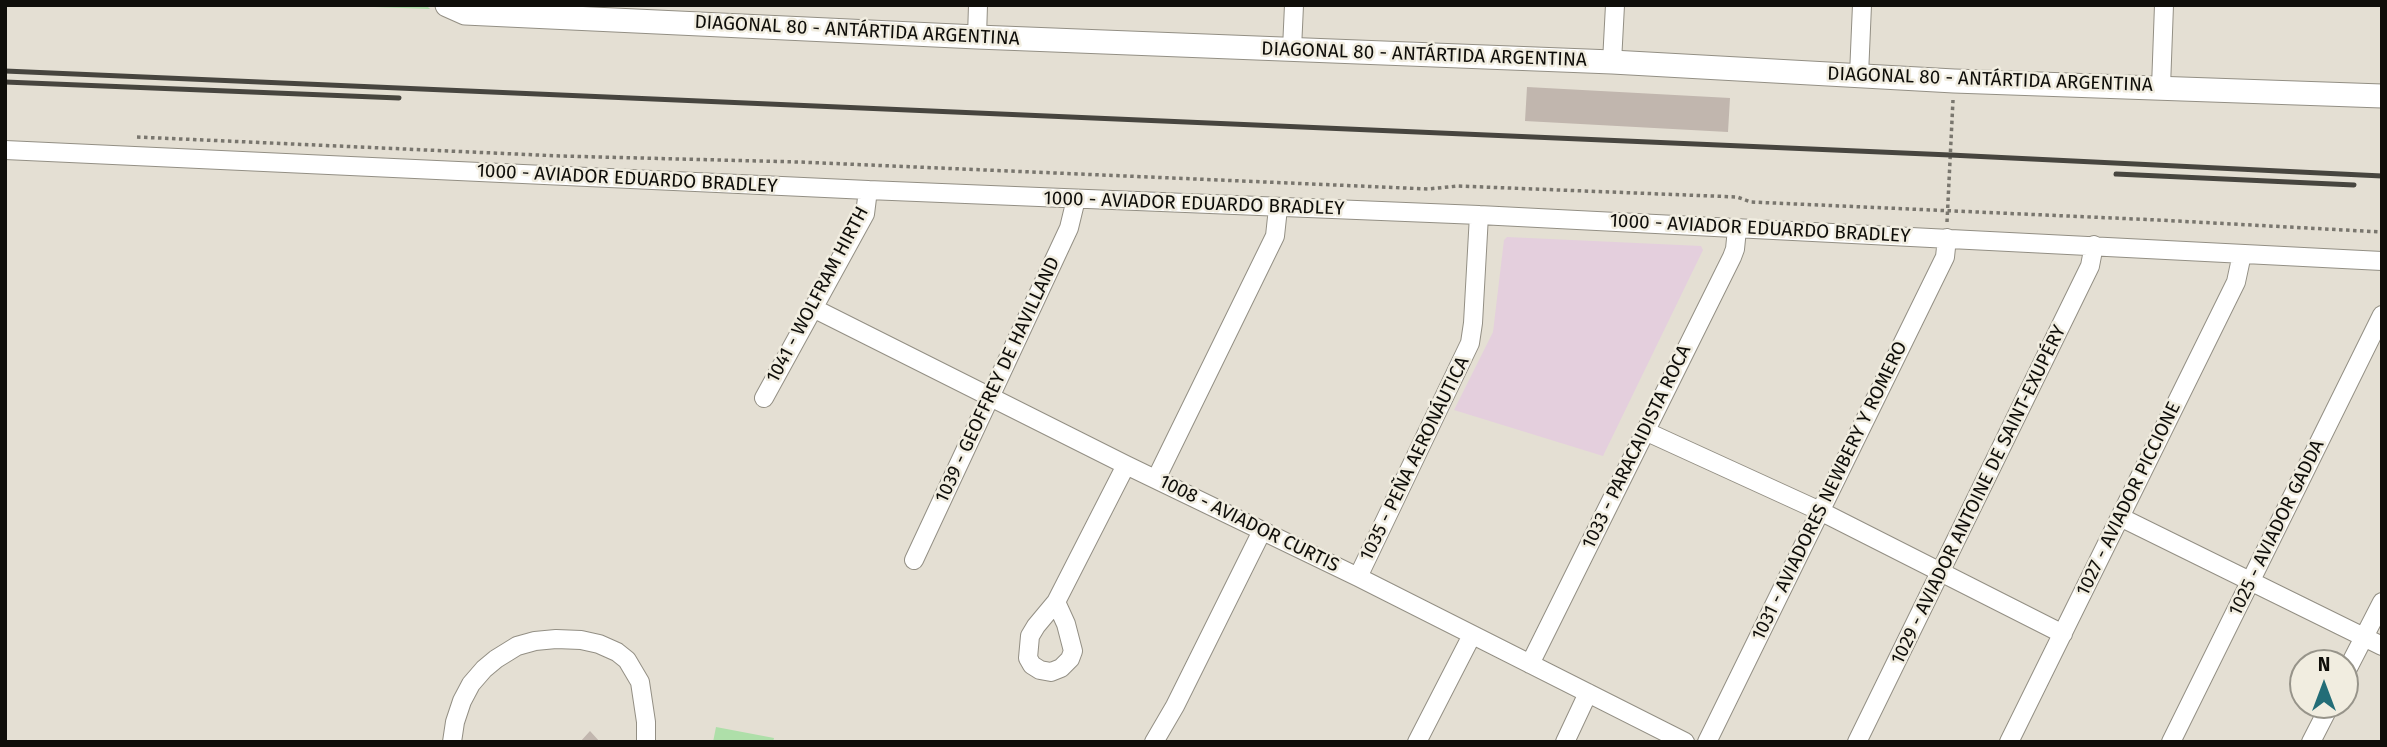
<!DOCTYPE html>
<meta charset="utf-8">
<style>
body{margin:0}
#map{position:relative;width:2387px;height:747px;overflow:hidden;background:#e4dfd3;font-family:"Fira Sans",sans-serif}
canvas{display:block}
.frame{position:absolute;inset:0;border:7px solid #0f0e0a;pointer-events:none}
.north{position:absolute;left:2289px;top:649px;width:70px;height:70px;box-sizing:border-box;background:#f1ede0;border:2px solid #97948a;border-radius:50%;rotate:0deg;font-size:19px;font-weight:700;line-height:28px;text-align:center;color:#0f0e0a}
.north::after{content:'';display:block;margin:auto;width:24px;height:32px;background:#236d77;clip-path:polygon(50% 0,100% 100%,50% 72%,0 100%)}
</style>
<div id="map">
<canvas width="2387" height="747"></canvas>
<div class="frame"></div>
<div class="north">N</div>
</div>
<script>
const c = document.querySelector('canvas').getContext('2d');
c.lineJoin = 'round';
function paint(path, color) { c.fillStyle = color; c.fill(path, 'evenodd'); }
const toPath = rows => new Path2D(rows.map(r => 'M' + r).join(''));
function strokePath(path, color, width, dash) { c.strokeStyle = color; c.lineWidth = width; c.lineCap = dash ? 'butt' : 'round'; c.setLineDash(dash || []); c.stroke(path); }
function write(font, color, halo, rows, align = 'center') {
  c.font = font + ' "Fira Sans",sans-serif'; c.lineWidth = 5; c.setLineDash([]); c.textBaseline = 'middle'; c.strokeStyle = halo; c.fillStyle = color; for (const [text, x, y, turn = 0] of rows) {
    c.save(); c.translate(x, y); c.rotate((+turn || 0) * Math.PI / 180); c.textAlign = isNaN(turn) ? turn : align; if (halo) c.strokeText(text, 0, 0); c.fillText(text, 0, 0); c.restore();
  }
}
paint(toPath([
 [1507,237,1701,246,1703,250,1603,456,1454,410,1493,332,1504,240]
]), '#e4cfdd');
paint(toPath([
 [318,5,426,5,430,9],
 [716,727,774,738,773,742,713,742]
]), '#aedfa9');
paint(toPath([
 [1527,87,1730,98,1728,132,1525,121],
 [590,731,600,742,580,742]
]), '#c1b6ae');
const minor = toPath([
 [977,37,978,5],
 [1292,49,1294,5],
 [1612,62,1615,5],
 [1859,75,1862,5],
 [2161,87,2164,5],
 [5,150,868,190,1479,215,2382,261],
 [813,308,1126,465,1358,577,1685,742],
 [764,398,865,214,868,190],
 [1645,431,1820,511,2063,634],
 [1156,479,1275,236,1278,208],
 [2120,517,2382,646],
 [914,560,1069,228,1076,199],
 [1358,577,1470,343,1473,323,1479,215],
 [1056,602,1066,624,1073,651,1070,659,1061,668,1051,672,1040,670,1032,665,1028,658,1030,636,1036,626,1056,602,1126,465],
 [1530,664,1732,257,1735,249,1737,229],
 [2345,674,2382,602],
 [452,742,455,722,462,701,471,684,484,669,496,659,517,646,535,641,556,639,581,640,599,644,617,652,627,660,640,682,646,722,646,742],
 [1154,742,1175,706,1262,531],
 [1417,742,1472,635],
 [1565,742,1588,693],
 [1707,742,1945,257,1947,238],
 [1857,742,2090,266,2094,245],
 [2009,742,2236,282,2242,254],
 [2171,742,2382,315],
 [2311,742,2330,705]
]);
const major = toPath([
 [447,5,465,13,977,37,1612,62,1954,81,2382,96]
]);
strokePath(minor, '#938f84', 20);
strokePath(major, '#938f84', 25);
strokePath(toPath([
 [137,137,560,156,799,162,1428,189,1458,186,1737,197,1751,202,2158,220,2382,232],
 [1947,222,1953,100]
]), '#79766e', 3.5, [3.5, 3.5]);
strokePath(minor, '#fff', 18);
strokePath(major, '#fff', 23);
strokePath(toPath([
 [5,71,1950,155,2382,176],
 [5,82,399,98],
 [2116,174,2354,185]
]), '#47453f', 5);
write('19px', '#0f0e0a', '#f1ede0', [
 ["DIAGONAL 80 - ANTÁRTIDA ARGENTINA",857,31,3],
 ["DIAGONAL 80 - ANTÁRTIDA ARGENTINA",1424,55,2],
 ["DIAGONAL 80 - ANTÁRTIDA ARGENTINA",1990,80,2],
 ["1000 - AVIADOR EDUARDO BRADLEY",627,179,3],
 ["1000 - AVIADOR EDUARDO BRADLEY",1194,204,2],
 ["1000 - AVIADOR EDUARDO BRADLEY",1760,229,3],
 ["1041 - WOLFRAM HIRTH",818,295,-62],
 ["1039 - GEOFFREY DE HAVILLAND",998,380,-65],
 ["1033 - PARACAIDISTA ROCA",1637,447,-64],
 ["1035 - PEÑA AERONÁUTICA",1415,459,-64],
 ["1031 - AVIADORES NEWBERY Y ROMERO",1830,491,-64],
 ["1029 - AVIADOR ANTOINE DE SAINT-EXUPÉRY",1979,495,-64],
 ["1027 - AVIADOR PICCIONE",2129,499,-64],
 ["1008 - AVIADOR CURTIS",1249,524,26],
 ["1025 - AVIADOR GADDA",2277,528,-64]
]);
</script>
